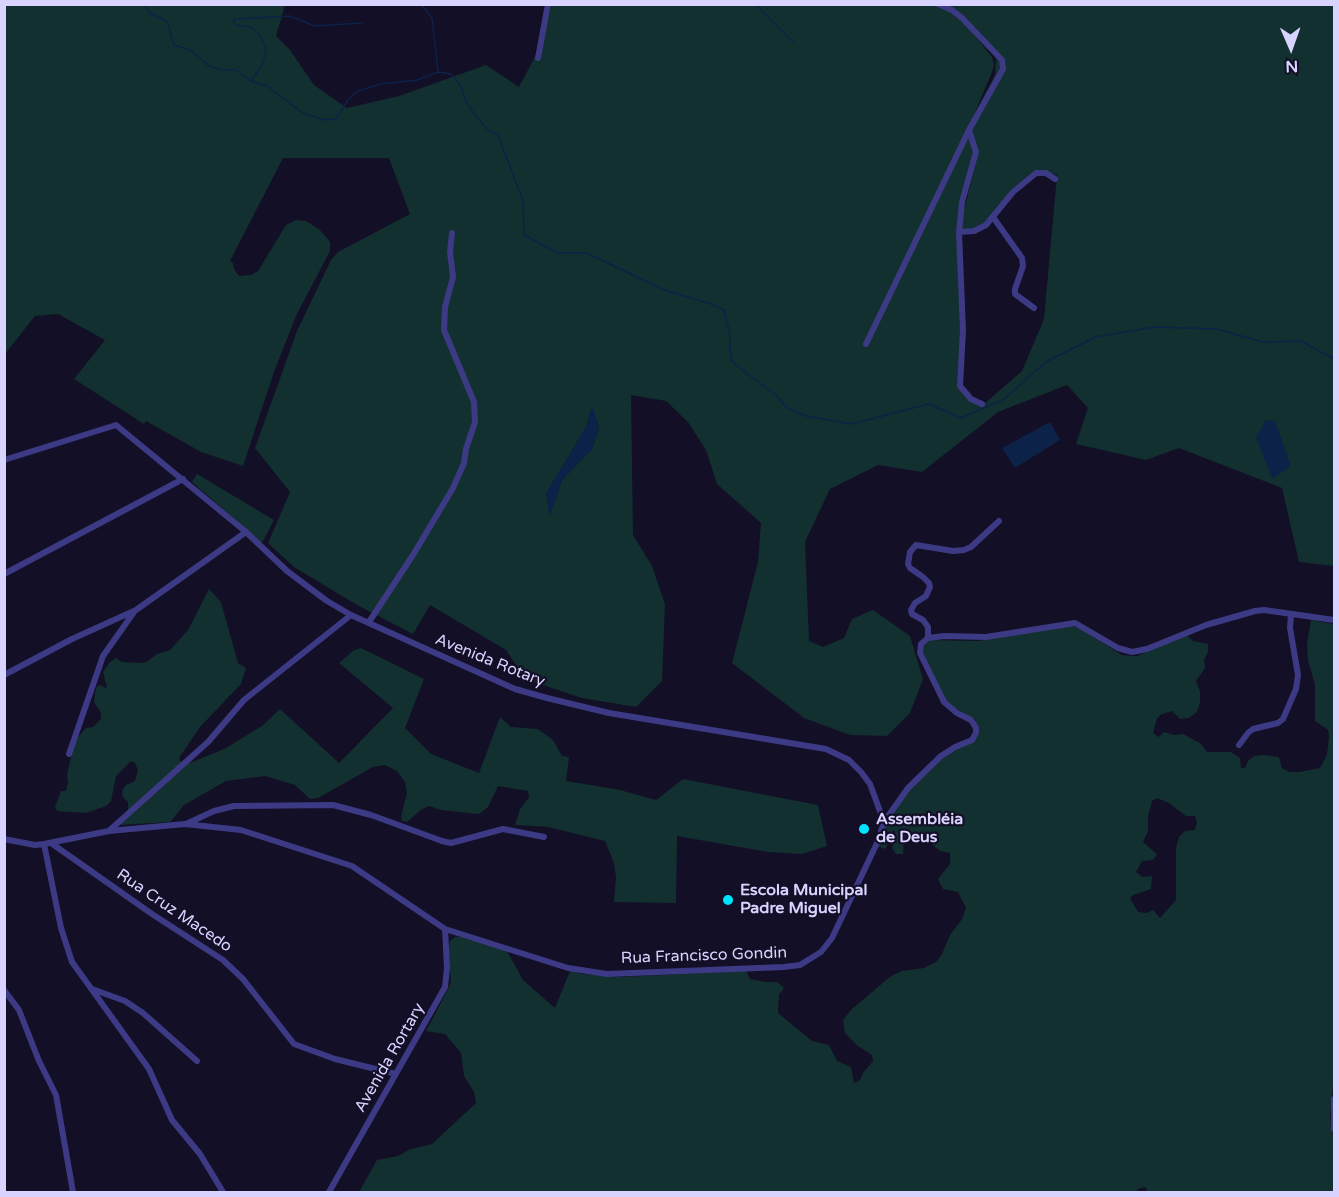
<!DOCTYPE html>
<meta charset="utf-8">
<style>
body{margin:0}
#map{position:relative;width:1339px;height:1197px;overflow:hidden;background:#130f26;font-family:"Varela Round",sans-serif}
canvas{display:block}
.frame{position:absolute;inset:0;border:6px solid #d9d4ff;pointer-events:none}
.north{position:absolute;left:1261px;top:18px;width:60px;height:60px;-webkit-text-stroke:4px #130f26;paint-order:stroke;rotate:178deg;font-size:16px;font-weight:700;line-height:24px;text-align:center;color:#d9d4ff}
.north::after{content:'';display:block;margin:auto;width:21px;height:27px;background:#d9d4ff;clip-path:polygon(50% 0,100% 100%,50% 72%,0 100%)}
</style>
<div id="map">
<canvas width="1339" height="1197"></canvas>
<div class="frame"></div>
<div class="north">N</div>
</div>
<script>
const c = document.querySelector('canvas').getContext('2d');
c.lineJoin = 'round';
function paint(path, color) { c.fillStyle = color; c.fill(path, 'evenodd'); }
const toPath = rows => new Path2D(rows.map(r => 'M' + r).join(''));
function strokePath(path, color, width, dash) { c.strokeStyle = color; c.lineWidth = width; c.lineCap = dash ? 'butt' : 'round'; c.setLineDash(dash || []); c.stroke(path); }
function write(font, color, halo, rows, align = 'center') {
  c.font = font + ' "Varela Round",sans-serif'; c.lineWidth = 4.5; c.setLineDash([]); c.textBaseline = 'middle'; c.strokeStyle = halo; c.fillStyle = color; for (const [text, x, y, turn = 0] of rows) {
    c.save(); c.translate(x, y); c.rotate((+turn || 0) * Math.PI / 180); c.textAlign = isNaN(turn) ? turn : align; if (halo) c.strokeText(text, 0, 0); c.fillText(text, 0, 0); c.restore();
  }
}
paint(toPath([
 [4,5,285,5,276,36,290,50,314,85,347,108,399,96,486,65,519,87,539,49,551,5,941,5,955,11,992,57,994,65,992,72,971,122,995,75,996,59,993,51,951,5,1334,5,1334,566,1299,562,1282,488,1179,448,1146,460,1076,444,1088,408,1067,385,998,412,922,472,878,465,830,489,805,542,809,641,823,647,844,638,852,619,873,610,910,636,923,679,910,713,887,736,850,735,804,718,732,663,758,562,761,523,717,484,706,450,688,422,666,401,631,395,633,535,652,566,665,604,662,681,636,707,582,698,525,679,506,650,430,605,413,634,357,605,294,567,268,543,290,492,255,448,297,331,331,260,338,252,410,214,389,158,283,158,230,261,233,263,234,269,239,276,251,275,258,271,286,225,296,220,306,221,320,230,330,242,330,251,296,316,274,372,243,466,201,452,146,421,144,424,74,379,105,340,58,314,35,316,5,354],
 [967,130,977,145,977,159,963,214,962,230,971,229,984,223,1012,189,1030,174,1039,170,1057,175,1044,319,1022,371,984,404,972,399,960,386,961,280,960,231,974,146],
 [592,407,599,427,592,449,562,480,550,515,546,494,586,427],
 [197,474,274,520,262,543,192,482],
 [209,589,221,602,238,663,246,668,241,684,200,727,181,755,179,759,182,763,128,810,128,802,122,796,123,789,126,785,135,781,138,770,135,763,131,761,116,776,111,801,106,806,86,813,57,811,55,807,61,791,66,791,68,783,67,775,72,752,77,738,86,728,93,727,101,719,101,713,94,702,95,693,97,686,101,685,105,688,107,687,103,672,109,663,116,658,122,662,143,663,148,661,157,654,170,650,188,630],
 [1311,620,1334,624,1334,1073,1330,1116,1331,1128,1334,1139,1334,1192,1148,1192,1145,1187,1138,1189,1136,1192,359,1192,377,1160,398,1156,411,1149,432,1144,476,1103,474,1092,464,1076,461,1053,445,1034,426,1031,446,993,451,982,448,949,450,941,455,937,461,937,507,951,523,980,555,1008,570,971,582,974,620,977,746,971,750,979,765,982,777,982,784,988,779,995,778,1013,812,1041,829,1045,837,1061,851,1067,854,1083,860,1080,863,1073,873,1061,872,1055,858,1046,845,1033,843,1020,852,1009,891,976,902,971,924,968,936,962,941,956,950,935,962,919,966,908,958,892,943,889,938,879,950,864,950,853,940,851,925,838,909,832,904,839,903,854,896,854,892,848,896,835,894,830,886,838,887,846,885,849,877,846,889,819,909,790,943,758,955,749,975,740,978,736,979,730,974,719,950,705,943,698,923,652,923,647,930,640,978,641,1069,625,1081,629,1122,655,1130,656,1137,656,1187,635,1193,641,1208,644,1208,652,1204,660,1205,668,1196,681,1200,691,1200,703,1197,712,1189,718,1180,719,1172,711,1162,714,1157,718,1153,733,1159,737,1164,732,1174,735,1183,734,1200,743,1207,752,1231,752,1240,758,1241,768,1245,768,1248,761,1254,756,1264,755,1279,757,1282,768,1289,772,1300,772,1320,768,1327,755,1329,737,1328,730,1315,721,1315,685,1308,660,1307,644],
 [1157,798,1169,803,1186,816,1195,816,1197,822,1195,830,1185,831,1179,837,1176,848,1176,900,1160,918,1153,910,1147,913,1138,912,1130,898,1133,895,1151,889,1152,876,1142,877,1136,872,1142,861,1153,860,1157,854,1143,842,1148,831,1148,816,1152,801],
 [361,648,424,679,405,728,431,754,479,773,500,717,511,727,538,729,553,740,562,756,569,757,566,781,620,790,656,800,683,779,818,805,827,846,802,854,768,852,677,836,676,903,614,902,616,877,614,863,605,841,548,827,515,825,520,809,529,797,528,791,498,786,488,807,479,814,441,810,429,806,421,810,407,822,402,821,401,817,407,793,405,782,397,771,385,765,373,767,318,798,310,799,295,785,265,776,226,781,184,805,170,822,118,825,187,764,224,749,262,726,280,709,339,763,393,708,339,663,354,650]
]), '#12302f');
paint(toPath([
 [592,406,599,427,592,449,562,480,550,516,546,494,586,427],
 [1266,420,1275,421,1291,466,1272,479,1256,437],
 [1050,422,1060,440,1015,468,1002,448]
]), '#0c2248');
strokePath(toPath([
 [143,4,150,13,167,21,174,45,192,51,210,67,223,70,236,70,251,81,267,86,303,113,325,120,336,119,348,100,358,91,380,84,417,80,438,72,451,74,461,86,466,101,475,115,489,131,498,135,523,201,524,235,558,253,587,253,664,290,711,304,724,310,729,330,731,359,737,366,776,395,787,408,806,416,851,424,929,404,961,418,1004,399,1046,362,1096,337,1155,327,1216,329,1263,342,1301,341,1334,359],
 [421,4,432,18,438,71],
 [753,4,758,7,793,42],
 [252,80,262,65,266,52,263,41,257,32,250,27,236,25,233,21,235,19,290,16,315,26,362,23]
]), '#0c2248', 1.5);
strokePath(toPath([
 [538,58,548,4],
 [969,130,976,152,962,202,959,232,963,330,960,386,971,399,982,404],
 [993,217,1022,258,1023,266,1015,289,1015,294,1034,308],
 [959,232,974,231,986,225,1013,192,1036,173,1046,173,1055,179],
 [866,344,969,130,1003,69,1002,60,962,18,952,10,938,4],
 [4,460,116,425,246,532,287,571,327,601,351,615,515,689,547,698,609,713,826,749,849,760,861,772,870,784,884,822],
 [4,574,183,479],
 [369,622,413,555,453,488,464,463,466,449,475,422,474,402,444,330,445,307,453,277,450,252,452,233],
 [928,638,944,636,986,637,1075,623,1118,648,1132,652,1147,649,1206,625,1255,611,1264,610,1334,620],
 [4,675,72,639,136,610,246,532],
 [1239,745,1248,733,1253,729,1278,723,1283,719,1296,689,1298,675,1290,628,1291,614],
 [69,754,103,656,134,612],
 [186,824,214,811,234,806,333,805,371,815,442,841,451,843,503,829,544,837],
 [110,830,208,742,244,700,351,615],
 [4,839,35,845,44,844,109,831,185,824,241,830,352,866,445,929,568,968,607,974,784,967,800,965,821,952,832,938,878,841,884,822,908,788,941,756,955,747,972,740,976,733,976,728,971,720,957,713,944,702,920,653,921,644,928,638,928,627,923,620,912,614,911,610,915,603,926,596,930,587,929,583,923,577,910,568,908,564,910,552,916,545,953,551,964,550,971,547,999,521],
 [51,843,152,914,223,960,243,979,294,1044,335,1059,396,1074],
 [44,844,61,928,72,962,149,1069,172,1120,200,1154,223,1192],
 [92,989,125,1001,143,1013,197,1061],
 [4,990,19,1010,39,1061,56,1095,73,1192],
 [1334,1099,1334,1129],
 [329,1192,445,987,447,968,445,929]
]), '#3d3a85', 6);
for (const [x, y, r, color] of [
 [864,829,6,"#00e5ff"],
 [728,900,6,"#00e5ff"]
]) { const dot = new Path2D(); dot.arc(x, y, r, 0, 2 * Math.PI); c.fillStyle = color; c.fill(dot); strokePath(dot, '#130f26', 2); }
write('16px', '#d9d4ff', '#130f26', [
 ["Avenida Rotary",490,661,22],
 ["Rua Cruz Macedo",174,911,34],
 ["Rua Francisco Gondin",704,956,-2],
 ["Avenida Rortary",390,1058,-60]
]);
write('bold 16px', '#d9d4ff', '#130f26', [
 ["Assembléia",876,820],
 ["de Deus",876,838],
 ["Escola Municipal",740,891],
 ["Padre Miguel",740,909]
], 'left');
</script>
